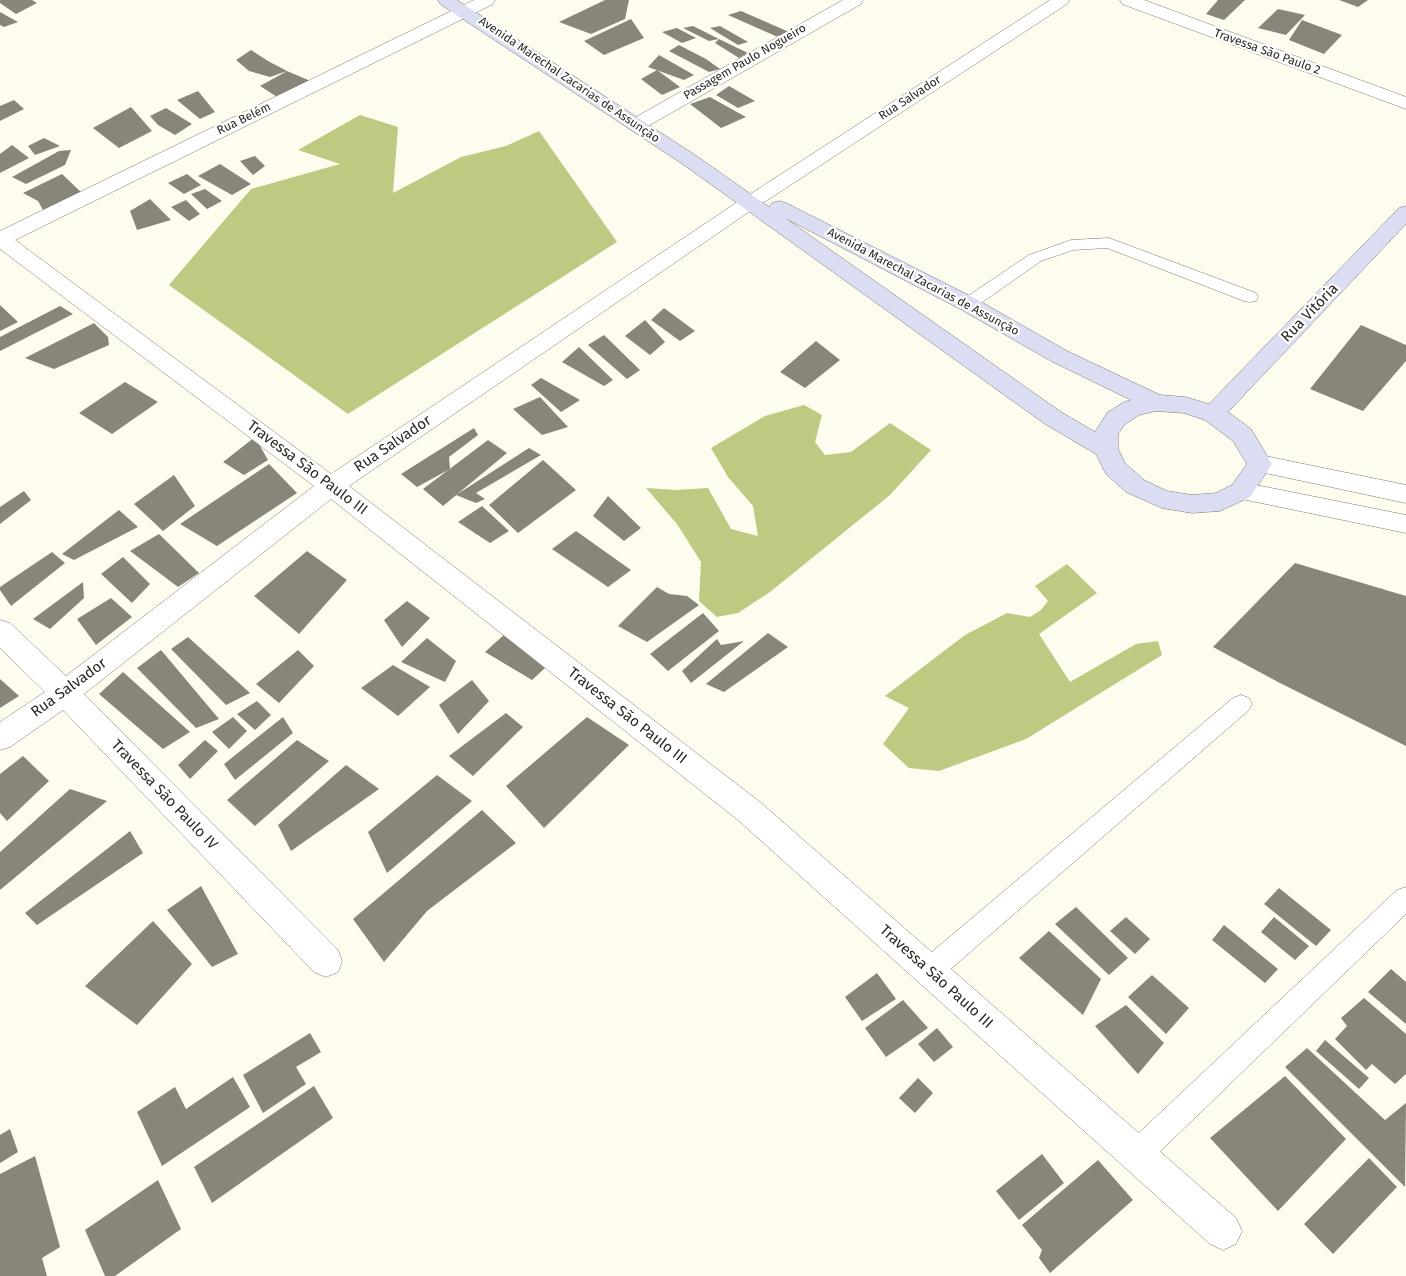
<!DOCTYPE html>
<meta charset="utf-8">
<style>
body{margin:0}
canvas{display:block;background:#fefcef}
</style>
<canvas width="1406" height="1276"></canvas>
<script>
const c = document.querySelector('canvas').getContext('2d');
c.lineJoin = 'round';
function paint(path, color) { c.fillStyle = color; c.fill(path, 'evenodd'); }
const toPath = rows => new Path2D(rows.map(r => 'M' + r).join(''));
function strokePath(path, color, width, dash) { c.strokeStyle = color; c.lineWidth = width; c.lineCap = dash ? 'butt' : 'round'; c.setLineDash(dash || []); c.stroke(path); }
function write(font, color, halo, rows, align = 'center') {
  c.font = font + ' "Fira Sans",sans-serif'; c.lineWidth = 4.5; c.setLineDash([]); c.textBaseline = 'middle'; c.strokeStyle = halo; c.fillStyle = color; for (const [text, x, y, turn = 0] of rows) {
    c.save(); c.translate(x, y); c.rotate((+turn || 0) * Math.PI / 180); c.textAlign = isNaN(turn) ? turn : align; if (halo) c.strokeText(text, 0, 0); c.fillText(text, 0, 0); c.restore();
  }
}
paint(toPath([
 [360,115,398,127,393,193,461,157,506,146,539,131,617,242,348,414,169,285,251,189,340,164,298,150],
 [804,405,822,415,815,442,825,455,851,452,890,423,931,450,890,495,770,592,738,613,717,617,699,601,701,562,677,524,646,488,676,490,708,488,731,529,758,536,753,506,728,477,711,448,765,416],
 [1067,564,1097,593,1039,634,1070,682,1136,644,1158,641,1162,655,1026,739,939,771,909,768,883,744,909,708,885,696,965,635,1007,613,1030,617,1041,610,1048,601,1035,586]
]), '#bec982');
paint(toPath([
 [0,0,32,0,37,3,16,14,0,3],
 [605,0,629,0,625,19,591,34,559,22],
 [1218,0,1245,0,1224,20,1206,14],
 [1339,0,1368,0,1358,7],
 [1278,9,1305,15,1286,35,1258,28],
 [741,11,789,32,780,38,728,15],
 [0,12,18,22,4,27,0,25],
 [631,19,644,38,604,55,584,41],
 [1302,20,1342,35,1324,54,1289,40],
 [693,26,719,39,709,41,683,28],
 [720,26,748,42,738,45,710,28],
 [677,28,696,38,682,43,662,32],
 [719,39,748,53,739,58,715,43],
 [679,45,706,59,720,69,709,72,669,51],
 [251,50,268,61,287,71,270,77,249,71,236,60],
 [659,55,694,75,684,80,648,67],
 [657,70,680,87,662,95,641,79],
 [287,71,315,83,282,100,260,86],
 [729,86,755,101,738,108,716,95],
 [198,91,215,112,200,119,177,100],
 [710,97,746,117,721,128,690,104],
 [14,100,24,109,0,121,0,106],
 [131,107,152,131,119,148,93,128],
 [166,108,192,124,175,135,158,125,150,116],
 [44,138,60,146,35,155,28,146],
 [12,145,29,158,0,173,0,154],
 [71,150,65,165,26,184,12,177,59,151],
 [255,156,265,166,253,175,240,161],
 [220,164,251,184,232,195,198,176],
 [62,174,84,195,44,212,38,201,23,193],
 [187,174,201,185,184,194,168,183],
 [205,189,222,201,207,209,191,194],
 [150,199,171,220,137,230,130,211],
 [186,200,200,214,189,221,171,207],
 [0,305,18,322,0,331],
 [60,306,73,314,0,351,0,337],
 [664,308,695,331,680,341,651,320],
 [645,320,665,342,650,355,625,336],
 [94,323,108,337,109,345,54,369,25,358],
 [1361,325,1406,345,1406,361,1363,411,1310,389],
 [604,335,640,370,627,379,588,345],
 [816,341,840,360,805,388,780,372],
 [579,347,613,380,604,386,562,362],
 [541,378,580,400,561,412,531,385],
 [125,382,158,402,112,434,79,413],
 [540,397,568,427,542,435,513,409],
 [474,428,478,435,449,457,450,469,417,487,401,474],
 [255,437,268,460,244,475,223,462],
 [488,440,507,453,443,506,423,489],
 [529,448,541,455,476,493,485,499,476,503,456,495],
 [543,460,576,490,518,533,489,505],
 [269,464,297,493,217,546,180,524],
 [174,475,195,506,163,531,134,504],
 [24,491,31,500,0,524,0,507],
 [608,496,641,528,624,541,593,516],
 [482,506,509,531,490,543,458,522],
 [119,510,138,527,74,560,62,554],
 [576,531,631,570,608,587,552,549],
 [159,534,199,573,178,587,130,551],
 [307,551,347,580,299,634,254,596],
 [52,552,65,563,11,606,0,590,0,587],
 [123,557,150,584,132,603,101,574],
 [1295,563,1406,596,1406,746,1278,682,1213,647],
 [83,582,84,598,50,629,33,619],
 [657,587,669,594,687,596,699,605,647,642,618,626],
 [111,598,132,617,96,645,77,619],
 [407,601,430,618,402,647,384,620],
 [703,613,719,631,668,671,650,654],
 [506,633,545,668,532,680,485,652],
 [768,633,788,647,724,692,706,684],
 [188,637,250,693,226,705,171,649],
 [427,638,456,661,445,682,401,662],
 [717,639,721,645,744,641,691,683,682,671],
 [161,650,219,719,196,728,137,668],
 [298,650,314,666,279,703,256,684],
 [393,665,430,687,398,716,361,688],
 [123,672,190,732,163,749,99,694],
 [0,679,19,696,0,708],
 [472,680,489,701,458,734,439,705],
 [257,701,271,715,255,730,237,714],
 [506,713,523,727,473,776,449,756],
 [233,717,247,731,229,749,212,732],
 [283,717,293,733,235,780,224,764],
 [587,717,629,745,544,828,506,786],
 [205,740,218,751,190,779,178,765],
 [297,740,329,761,255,826,227,800],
 [23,756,49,781,7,821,0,813,0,774],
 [346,765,379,789,291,851,278,825],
 [437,775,472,801,387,873,368,832],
 [70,789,107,801,0,890,0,852],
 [482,810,516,843,427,911,384,962,353,919],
 [130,831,143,853,37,925,25,913],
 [201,886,238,954,212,967,167,910],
 [1279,888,1331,930,1316,946,1264,904],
 [1076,907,1128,958,1109,975,1055,924],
 [1126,917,1150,939,1135,954,1110,931],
 [1274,917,1309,946,1295,960,1261,932],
 [153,921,192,964,137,1025,85,986],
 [1224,925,1278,969,1265,983,1212,940],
 [1049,931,1101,979,1083,1015,1019,958],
 [1391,969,1406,982,1406,1024,1368,992],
 [877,973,896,999,862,1021,845,997],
 [1152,975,1189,1008,1166,1034,1128,997],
 [1364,998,1406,1034,1406,1074,1395,1084,1372,1064,1366,1070,1335,1039,1347,1026,1341,1018],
 [903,1000,928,1028,886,1057,865,1028],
 [1126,1005,1164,1043,1138,1074,1095,1026],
 [937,1028,953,1047,934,1062,918,1044],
 [310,1033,321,1052,296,1067,306,1084,263,1113,243,1075],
 [1325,1040,1369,1078,1359,1089,1316,1051],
 [1307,1048,1385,1120,1406,1103,1405,1187,1285,1067],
 [1285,1076,1346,1139,1278,1211,1210,1138],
 [233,1077,250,1107,162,1166,137,1112,175,1087,186,1109],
 [918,1078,933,1093,915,1113,899,1098],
 [314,1086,333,1118,212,1203,194,1167],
 [10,1129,18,1152,0,1163,0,1135],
 [1042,1154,1064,1183,1019,1220,996,1191],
 [35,1156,60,1247,42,1258,47,1276,0,1276,0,1174],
 [1369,1158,1397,1187,1333,1254,1304,1224],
 [1098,1160,1133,1200,1050,1273,1039,1258,1042,1250,1022,1225],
 [158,1180,181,1229,115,1276,105,1276,85,1230]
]), '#88867b');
const lane = toPath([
 [1109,238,1256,293,1258,297,1256,301,1250,302,1244,301,1107,248,1073,250,1041,261,974,308,968,309,962,308,960,304,962,300,1029,255,1071,240,1109,238],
 [1241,695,1249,698,1252,704,1249,710,938,980,929,983,920,980,916,971,920,962,1233,698,1241,695],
 [1406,887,1406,914,1146,1165,1136,1169,1126,1165,1122,1155,1126,1145,1397,890,1406,887]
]);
const street = toPath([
 [474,0,495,0,493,4,15,240,331,474,742,199,749,197,752,193,1050,0,1069,0,1067,4,766,201,759,203,756,207,349,486,760,802,1236,1218,1242,1231,1236,1244,1223,1250,1210,1244,738,820,331,499,84,694,338,950,342,961,338,972,326,977,314,972,63,710,10,747,0,750,0,722,45,692,0,648,0,620,10,623,66,676,314,486,0,249,0,231,474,0],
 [843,0,863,0,861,4,643,129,636,131,629,129,627,125,629,121,843,0],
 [1120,0,1144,0,1406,97,1406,109,1122,4,1120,0],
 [1260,455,1406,485,1406,503,1251,470,1248,464,1251,458,1260,455],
 [1241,482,1406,515,1406,533,1232,497,1228,491,1232,485,1241,482]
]);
const secondary = toPath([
 [438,0,457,0,698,157,769,207,772,203,779,201,786,203,976,299,1067,351,1160,395,1185,397,1209,404,1399,208,1406,206,1406,224,1228,412,1251,429,1272,464,1250,497,1220,511,1192,513,1162,508,1126,492,1106,474,1096,454,1045,424,684,165,440,4,438,0],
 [785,218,960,309,1051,361,1131,400,1124,402,1107,413,1095,432,1061,412,785,218],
 [1156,411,1184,413,1205,420,1233,441,1247,464,1232,485,1216,493,1192,495,1167,491,1144,480,1125,463,1118,449,1118,434,1124,425,1139,415,1156,411]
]);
strokePath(lane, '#7d7b70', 1);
strokePath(street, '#7d7b70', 1);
strokePath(secondary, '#7d7b70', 1);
paint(lane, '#fff');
paint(street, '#fff');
paint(secondary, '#dbddf3');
write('12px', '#292924', '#fff', [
 ["Travessa São Paulo 2",1267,52,20],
 ["Passagem Paulo Nogueiro",745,62,-30],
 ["Avenida Marechal Zacarias de Assunção",569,80,34],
 ["Rua Salvador",910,98,-33],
 ["Rua Belém",244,119,-26],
 ["Avenida Marechal Zacarias de Assunção",923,282,28]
]);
write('15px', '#292924', '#fff', [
 ["Rua Vitória",1310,313,-46],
 ["Rua Salvador",393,444,-34],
 ["Travessa São Paulo III",307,468,37],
 ["Rua Salvador",69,688,-36],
 ["Travessa São Paulo III",627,716,38],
 ["Travessa São Paulo IV",164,795,46],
 ["Travessa São Paulo III",936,977,42]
]);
</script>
